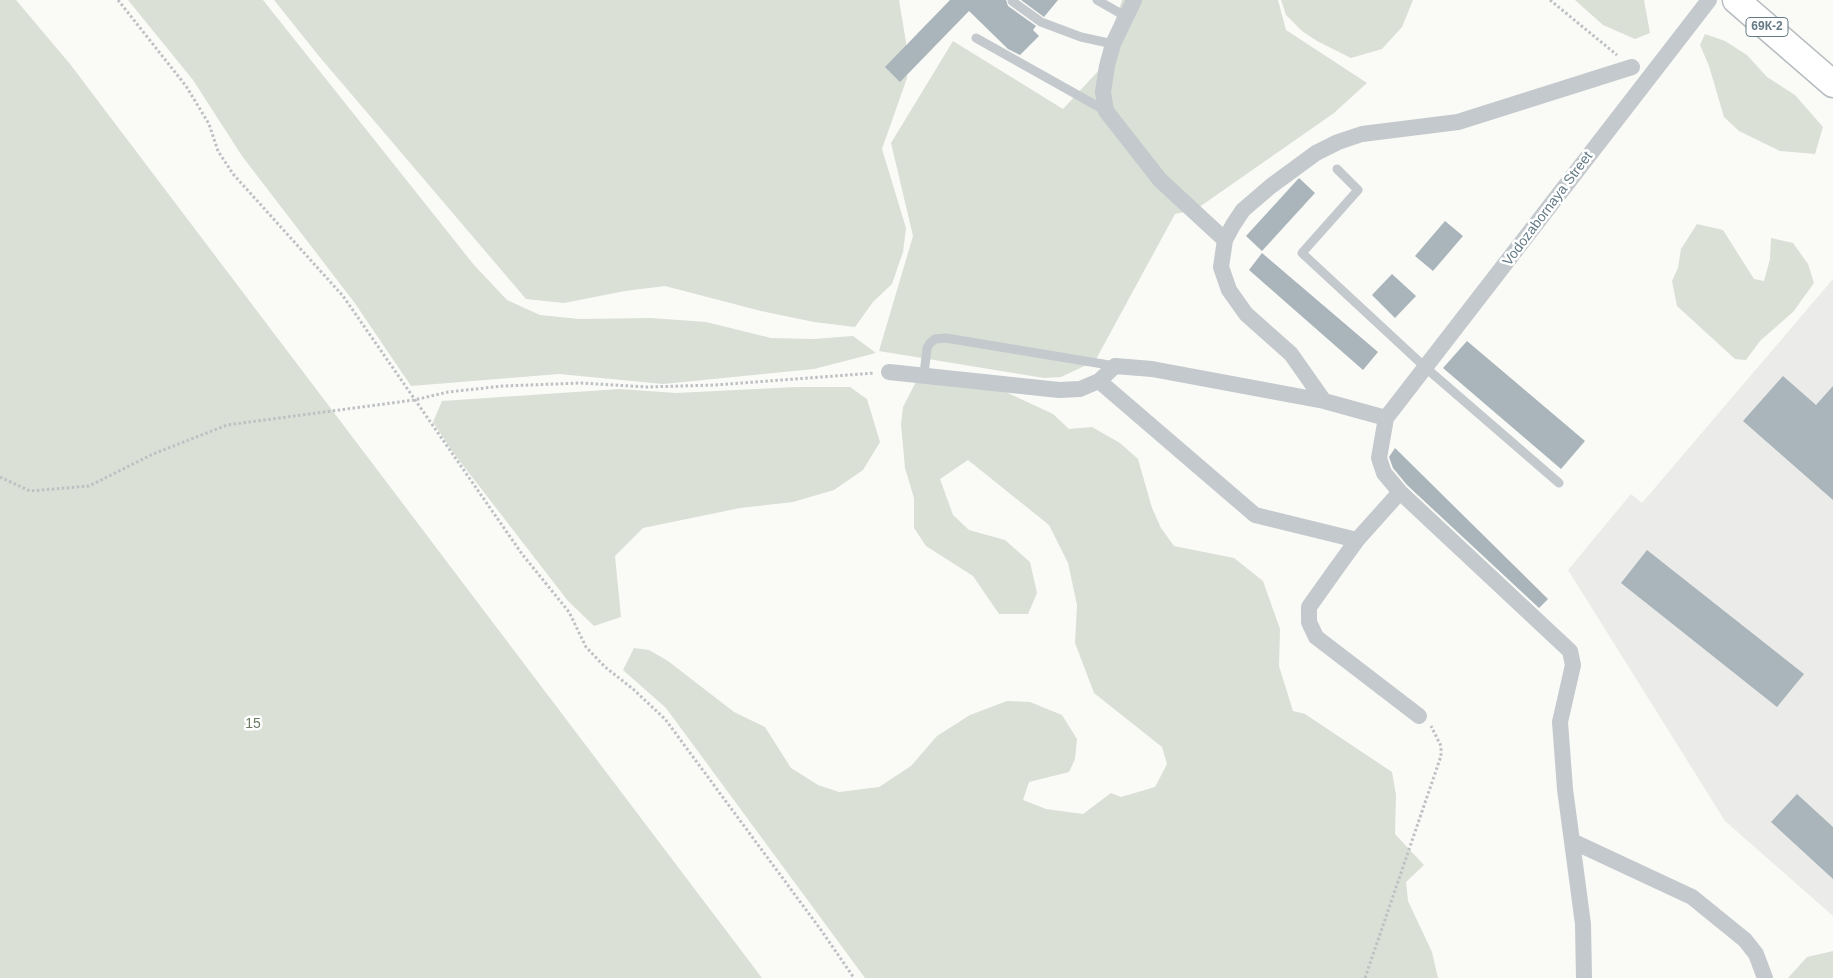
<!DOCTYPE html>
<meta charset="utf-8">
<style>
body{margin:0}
canvas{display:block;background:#fafaf7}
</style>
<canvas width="1833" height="978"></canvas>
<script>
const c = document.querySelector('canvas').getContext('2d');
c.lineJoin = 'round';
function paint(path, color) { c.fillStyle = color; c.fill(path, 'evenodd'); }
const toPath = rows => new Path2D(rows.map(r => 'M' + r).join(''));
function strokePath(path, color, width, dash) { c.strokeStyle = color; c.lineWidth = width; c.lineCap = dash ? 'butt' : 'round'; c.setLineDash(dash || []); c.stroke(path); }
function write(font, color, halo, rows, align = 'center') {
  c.font = font + ' Arial,sans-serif'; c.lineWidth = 5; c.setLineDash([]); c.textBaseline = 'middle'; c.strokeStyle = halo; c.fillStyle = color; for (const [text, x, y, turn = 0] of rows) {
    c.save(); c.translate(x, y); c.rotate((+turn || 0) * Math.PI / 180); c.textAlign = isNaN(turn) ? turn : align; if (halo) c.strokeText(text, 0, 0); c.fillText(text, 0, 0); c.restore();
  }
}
paint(toPath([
 [1833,279,1833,916,1725,821,1568,570,1631,494,1642,503]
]), '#ebebea');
paint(toPath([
 [0,0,16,0,70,64,762,978,0,978],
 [128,0,263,0,474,265,507,300,540,315,579,319,651,318,706,322,771,338,813,339,853,336,876,353,814,369,663,384,559,374,411,386,354,302,242,156,193,80],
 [274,0,899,0,906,42,907,78,882,149,906,228,903,252,892,284,873,302,855,327,814,322,761,311,665,286,625,291,564,303,526,299,318,55],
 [1122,0,1278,0,1286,30,1367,83,1334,113,1195,210,1175,214,1095,361,1061,377,1044,378,879,351,913,236,891,143,953,41,1063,109,1099,70],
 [1281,0,1413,0,1402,27,1382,49,1351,58,1317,41,1302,31,1286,15],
 [1575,0,1644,0,1650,33,1635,39,1603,25],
 [1705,34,1725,41,1747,55,1767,77,1795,95,1823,127,1815,154,1780,151,1739,131,1724,117,1709,66,1700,45],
 [1697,224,1723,230,1754,279,1764,281,1770,259,1771,238,1793,243,1808,264,1814,283,1793,312,1760,341,1746,360,1735,359,1677,306,1672,281,1678,268,1681,249],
 [918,378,982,381,1053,414,1069,429,1092,427,1120,443,1138,459,1152,508,1161,528,1174,546,1234,558,1263,581,1280,629,1279,666,1293,711,1305,714,1392,772,1396,795,1395,834,1424,865,1406,882,1408,901,1432,952,1438,978,865,978,666,708,623,670,634,648,649,650,668,661,734,712,765,727,791,768,818,785,839,792,879,787,911,766,937,736,970,715,1007,701,1030,702,1062,715,1077,739,1075,759,1069,772,1029,782,1023,800,1046,809,1083,814,1111,793,1121,797,1155,787,1167,764,1162,747,1094,693,1075,643,1077,605,1068,563,1049,525,968,460,940,479,953,515,969,530,1005,540,1030,562,1037,593,1028,614,999,614,973,576,926,546,914,528,914,498,905,468,901,424,903,407],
 [796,387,850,387,867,399,880,442,863,470,834,490,793,502,740,508,643,528,615,556,621,617,594,626,568,601,452,451,433,422,442,401,620,389,676,393],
 [1833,951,1833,978,1788,978,1807,957]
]), '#dae0d6');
paint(toPath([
 [950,0,1006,0,1008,6,1036,26,1033,30,1039,36,1020,55,1008,49,969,11,900,82,885,67],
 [1021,0,1058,0,1044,17],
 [1299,178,1315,193,1262,251,1246,236],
 [1445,221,1463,236,1433,271,1415,256],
 [1262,253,1378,352,1363,370,1249,270],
 [1392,274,1416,296,1395,318,1372,295],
 [1467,341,1585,441,1561,469,1443,368],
 [1783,376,1816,405,1833,386,1833,500,1743,421],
 [1395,448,1548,599,1539,608,1407,485,1393,468,1389,457],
 [1647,550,1804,674,1777,707,1621,583],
 [1797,794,1833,827,1833,879,1771,822]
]), '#a9b5ba');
const primary = toPath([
 [1736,0,1833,84]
]);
strokePath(primary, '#b6bdc0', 29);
strokePath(toPath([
 [118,0,186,86,209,124,218,151,233,174,343,296,522,554,569,612,586,647,605,667,633,689,665,719,821,930,854,978],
 [1550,0,1617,55],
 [0,477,30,491,89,486,153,454,227,425,414,400,448,392,503,386,581,383,647,387,715,385,875,373],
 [1365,978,1441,756,1441,746,1431,726]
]), '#bdc1c4', 3, [2.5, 2.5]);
strokePath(toPath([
 [1097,0,1125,16],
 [1012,1,1041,22,1081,37,1113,44],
 [976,38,1106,111],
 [1337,169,1358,190,1302,253,1426,368,1559,483],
 [924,374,927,348,930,343,935,339,946,338,1115,366]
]), '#c3c9cc', 9);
strokePath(toPath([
 [1134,0,1113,44,1107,66,1103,92,1106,111,1160,180,1225,240],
 [889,372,1059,390,1080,389,1099,381,1115,366,1152,369,1324,401],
 [1099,381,1255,515,1357,540],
 [1386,418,1324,401,1291,354,1246,314,1229,290,1221,267,1225,240,1233,225,1243,210,1271,186,1316,153,1338,142,1362,134,1458,122,1632,67],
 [1400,492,1357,540,1336,569,1309,607,1309,622,1316,637,1419,716],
 [1572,841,1692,897,1745,940,1756,954,1765,978],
 [1584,978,1583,924,1565,789,1560,722,1573,665,1570,651,1400,492,1384,473,1379,458,1386,418,1709,0]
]), '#c3c9cc', 16);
strokePath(primary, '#fff', 26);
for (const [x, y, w] of [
 [1767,27,42]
]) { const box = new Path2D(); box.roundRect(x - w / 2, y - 9.5, w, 19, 4); c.fillStyle = '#fff'; c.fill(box); strokePath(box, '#637a85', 1); }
write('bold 12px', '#637a85', null, [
 ["69К-2",1767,27]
]);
write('14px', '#637a85', '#fff', [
 ["Vodozabornaya Street",1548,209,-53]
]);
write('14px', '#6a7b62', '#fff', [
 ["15",253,724]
]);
</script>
